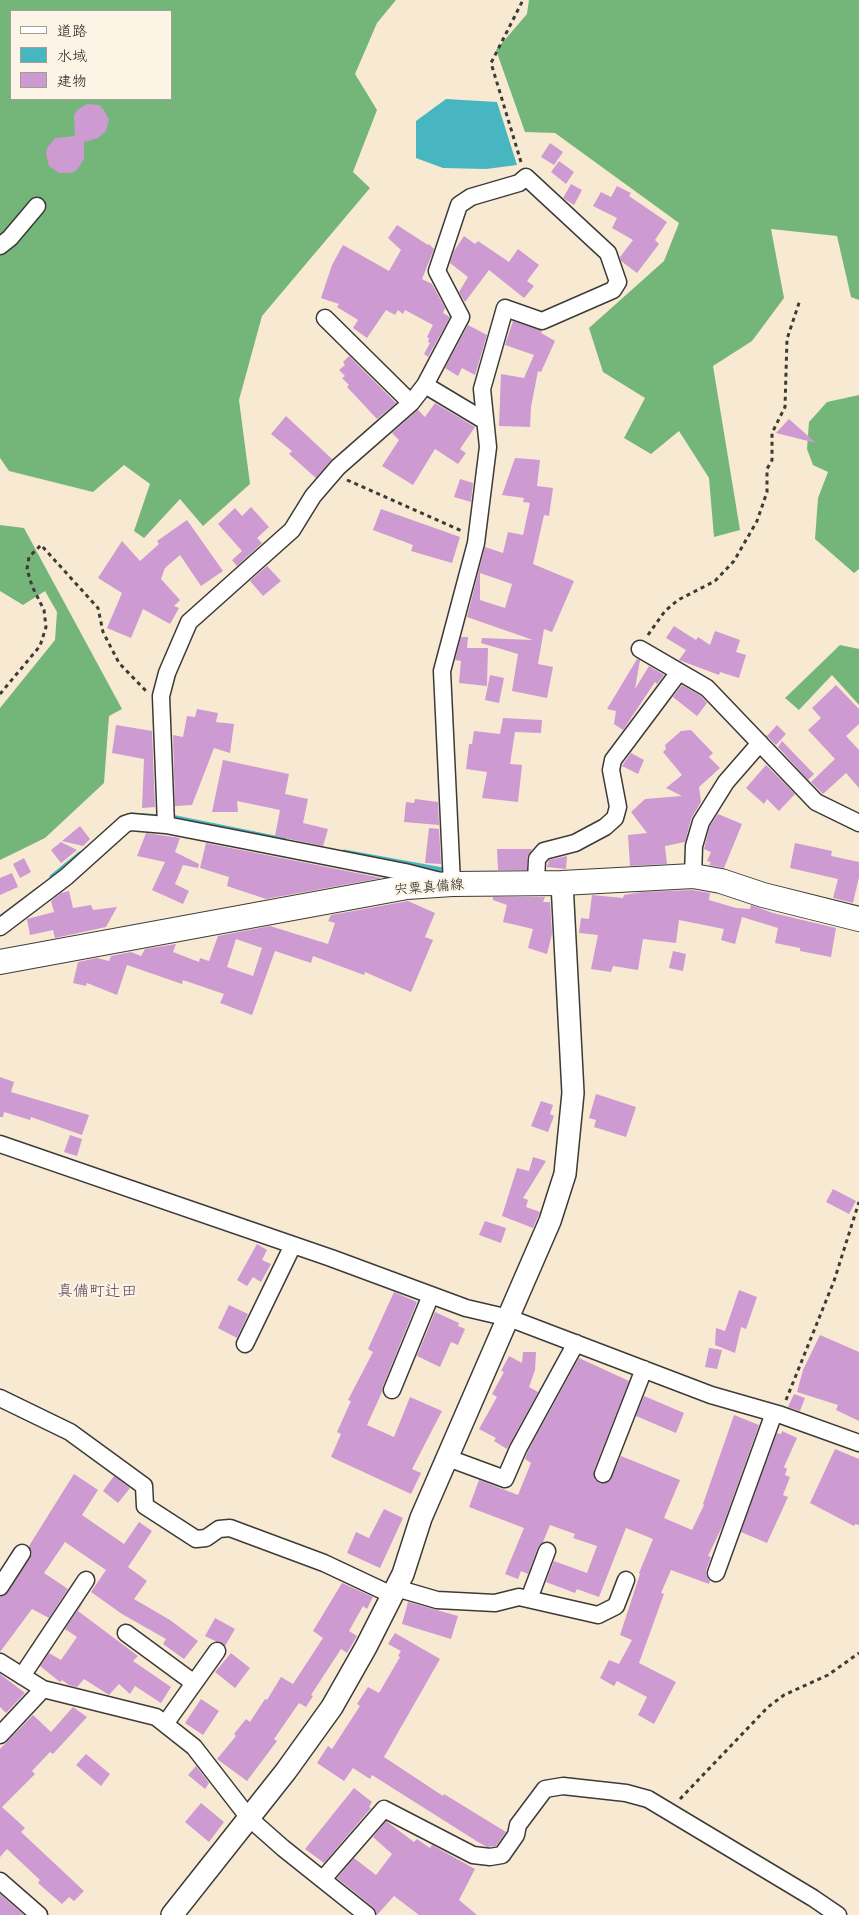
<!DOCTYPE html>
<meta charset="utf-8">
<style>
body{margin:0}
#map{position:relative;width:859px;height:1915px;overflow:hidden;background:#f8e9d3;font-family:Mali,"Klee One",sans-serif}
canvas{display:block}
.legend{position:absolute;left:10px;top:10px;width:162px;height:90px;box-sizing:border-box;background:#fcf5e5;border:1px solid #a29e95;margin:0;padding:6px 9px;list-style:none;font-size:15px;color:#1c1c1c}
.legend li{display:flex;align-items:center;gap:10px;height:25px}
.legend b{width:25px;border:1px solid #a29e95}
</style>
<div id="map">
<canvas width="859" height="1915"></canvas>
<ul class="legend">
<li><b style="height:6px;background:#fff"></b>道路</li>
<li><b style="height:14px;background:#47b6c0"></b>水域</li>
<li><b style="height:14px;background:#cd9ad2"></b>建物</li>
</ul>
</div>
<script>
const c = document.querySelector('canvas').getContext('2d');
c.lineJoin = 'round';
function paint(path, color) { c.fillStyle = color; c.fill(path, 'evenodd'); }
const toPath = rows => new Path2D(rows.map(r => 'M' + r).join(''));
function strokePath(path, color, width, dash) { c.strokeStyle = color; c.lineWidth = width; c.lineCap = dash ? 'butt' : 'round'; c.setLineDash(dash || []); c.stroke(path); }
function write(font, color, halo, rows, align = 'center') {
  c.font = font + ' Mali,"Klee One",sans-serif'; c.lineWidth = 4; c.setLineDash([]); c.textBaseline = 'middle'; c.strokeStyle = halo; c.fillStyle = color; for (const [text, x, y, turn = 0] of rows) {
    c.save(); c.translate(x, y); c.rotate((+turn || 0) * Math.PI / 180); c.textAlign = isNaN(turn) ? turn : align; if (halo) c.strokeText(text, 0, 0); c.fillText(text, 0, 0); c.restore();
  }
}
paint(toPath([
 [0,0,396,0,377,23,355,74,377,110,353,172,370,188,262,316,239,400,250,484,203,526,180,499,144,538,134,531,150,484,124,465,93,492,9,471,0,458],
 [11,11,171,11,171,99,11,99],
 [529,0,859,0,859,300,851,297,837,236,771,229,784,298,752,341,713,366,740,530,714,537,709,478,679,431,651,454,624,438,645,398,603,372,589,328,664,261,679,223,555,133,525,132,496,50,527,14],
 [859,395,859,569,854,573,815,539,818,498,828,472,813,465,807,449,809,422,827,402],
 [0,525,24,528,122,709,109,716,104,783,45,838,0,860,0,708,55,640,57,612,45,591,23,605,0,591],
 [840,645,859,649,859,705,832,675,799,710,785,698]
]), '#74b679');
paint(toPath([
 [446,99,497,102,517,165,486,169,443,168,416,158,416,121]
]), '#47b6c0');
strokePath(toPath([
 [132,815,176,818,284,840],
 [344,852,448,871],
 [52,877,80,854]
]), '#47b6c0', 5);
paint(toPath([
 [87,104,99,105,103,109,109,119,106,131,98,138,84,142,84,159,77,170,71,173,59,173,49,166,46,154,47,148,55,138,75,136,74,115,77,110],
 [550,143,563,152,554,165,541,157],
 [559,161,574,172,566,184,551,172],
 [571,184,582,190,574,205,563,198],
 [617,186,631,193,629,196,667,222,655,240,659,244,637,273,621,261,620,257,633,240,612,228,617,218,593,206,601,192,611,197],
 [397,225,428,245,429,244,434,249,422,279,432,284,445,308,443,313,450,317,428,357,424,354,430,343,428,342,429,338,427,337,433,325,405,310,403,314,398,310,395,315,386,310,367,338,353,328,358,320,337,307,339,304,321,298,332,265,343,245,389,271,401,250,388,238],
 [464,236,475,244,478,241,509,262,518,249,539,265,527,281,534,286,524,298,489,270,465,302,459,292,468,277,450,263,454,251],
 [513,321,542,331,541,333,555,341,541,372,538,371,531,407,530,427,499,426,501,374,524,378,534,355,505,345],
 [468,325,487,335,475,375,462,368,458,376,445,368],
 [349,356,396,403,377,419,347,387,349,385,342,378,345,376,339,370,345,365,343,362],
 [435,403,475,427,460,449,466,453,458,464,435,449,413,485,382,466,399,440,392,433,418,410,425,417],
 [286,416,332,459,316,478,289,454,292,451,271,434],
 [789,419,816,443,776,433],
 [515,458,540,460,537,486,553,488,549,516,544,515,533,564,574,581,552,632,544,629,538,664,553,667,547,698,512,691,518,654,481,643,482,638,533,640,467,617,485,547,503,553,508,532,523,535,530,503,523,502,524,498,502,495],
 [480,573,512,584,505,608,480,600],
 [460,479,473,483,471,502,454,497],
 [251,507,269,527,257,538,262,543,237,566,232,560,242,551,218,524,235,508,242,516],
 [381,509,460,537,452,563,411,551,413,545,373,530],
 [187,520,223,571,201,586,180,555,165,568,161,579,180,600,174,606,179,608,170,624,143,609,131,638,107,628,122,593,98,578,122,541,140,561,159,544,157,541],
 [267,566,281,581,263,596,250,581],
 [674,626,696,640,698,637,710,645,715,631,740,640,736,652,746,655,739,678,720,672,719,675,679,660,686,650,666,638],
 [461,637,468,637,467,648,488,648,487,686,459,683,461,661,455,660],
 [637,659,640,660,635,689,649,666,664,675,657,684,655,682,623,730,614,724,616,711,607,709],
 [490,675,504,678,499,703,485,700],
 [682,685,701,696,707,703,697,716,673,697],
 [836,685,859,709,859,724,846,736,859,750,859,788,846,773,823,794,811,782,835,759,808,730,821,718,812,708],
 [197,709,218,713,216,722,234,724,230,753,214,748,192,805,175,806,173,735,183,737,187,716,195,717],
 [503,718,542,720,541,733,515,732,510,764,522,765,518,802,482,798,487,772,466,769,469,744,472,744,474,731,500,734],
 [116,725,152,731,155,807,142,808,144,759,112,753],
 [777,725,786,734,776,745,767,736],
 [691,730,713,753,709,757,720,768,699,787,701,802,691,819,685,842,665,846,667,864,630,866,628,835,647,833,631,812,645,799,682,796,666,788,682,775,663,752,666,749,665,745,681,731],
 [782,741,814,774,808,780,778,747],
 [631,753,644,760,638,774,622,766],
 [223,760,289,774,285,794,308,799,303,823,328,829,323,846,275,836,280,810,237,801,238,812,212,812],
 [766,765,795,794,779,811,767,799,764,804,746,788],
 [415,799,438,802,439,825,404,822,406,802,414,803],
 [718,814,742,824,724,868,709,865,711,862,707,861,711,852,704,849,710,826],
 [80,826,90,839,83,846,62,841],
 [429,828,439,829,441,864,425,863],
 [146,833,180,838,175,852,199,864,198,868,183,865,175,884,189,891,183,904,152,890,165,862,137,856],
 [61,842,77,850,61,863,51,850],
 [206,843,251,852,382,878,266,899,227,886,229,877,200,868],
 [795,843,832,851,831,856,859,862,859,877,853,903,833,898,838,879,790,868],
 [497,849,532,849,527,858,527,870,498,870],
 [567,856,566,869,547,867,549,860],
 [24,858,31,872,20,878,13,864],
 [12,873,18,887,0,895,0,878],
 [692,890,710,893,709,900,736,908,750,909,751,905,773,913,836,928,831,957,800,951,800,948,775,943,778,928,742,917,735,944,721,940,724,929,679,920,676,943,643,939,638,970,613,966,611,972,591,969,598,935,579,933,581,918,589,919,592,895,623,898,624,895,642,892],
 [69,891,73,908,91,905,93,910,117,907,106,927,55,938,53,930,30,935,27,919,54,912,51,901,61,893],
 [493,897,545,897,543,902,550,902,552,934,547,954,528,948,533,929,503,922,507,905,493,900],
 [408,901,435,913,425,937,433,940,411,992,365,972,364,975,313,956,311,963,275,951,252,1015,220,1003,224,994,183,980,182,984,127,965,117,995,87,983,86,986,73,983,78,962,97,958,109,961,111,956,131,952,141,956,145,949,176,944,173,952,199,962,200,958,209,961,218,936,270,926,328,944,335,923,328,921,331,915],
 [236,939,262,948,253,976,227,967],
 [673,951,686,954,683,971,669,968],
 [0,1077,14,1082,11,1092,89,1115,82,1135,31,1117,30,1120,4,1112,3,1117,0,1117],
 [596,1094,636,1107,626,1137,594,1127,596,1120,589,1118],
 [541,1101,553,1105,550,1114,554,1116,548,1132,531,1126],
 [70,1135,82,1139,77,1156,64,1152],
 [533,1157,546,1161,523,1198,528,1200,526,1207,540,1212,533,1228,502,1216,517,1168,529,1171],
 [833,1189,856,1201,849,1214,826,1202],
 [485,1221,506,1228,501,1243,479,1235],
 [257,1244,267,1250,262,1260,271,1264,261,1282,253,1277,247,1286,237,1280],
 [739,1290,757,1297,746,1329,741,1327,735,1353,715,1345,716,1328,725,1331],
 [394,1292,417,1302,383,1386,382,1392,367,1425,394,1437,410,1397,442,1411,412,1469,421,1473,411,1494,331,1457,341,1434,337,1432,351,1401,348,1400,373,1352,368,1349],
 [229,1305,248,1314,237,1338,218,1328],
 [435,1312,459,1323,458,1326,465,1329,458,1345,451,1342,440,1367,417,1356],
 [820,1335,859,1352,859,1421,836,1410,838,1405,797,1392,803,1370],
 [709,1348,722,1350,717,1369,705,1367],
 [523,1352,536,1352,535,1370,529,1387,538,1392,507,1449,494,1441,496,1438,479,1429,497,1397,492,1394,504,1372,501,1371,509,1356,522,1363],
 [579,1358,629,1381,594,1470,595,1480,600,1483,610,1481,621,1456,680,1480,664,1518,692,1530,704,1505,703,1504,734,1415,759,1425,723,1525,708,1556,711,1557,706,1570,706,1575,710,1581,709,1584,671,1570,661,1593,664,1594,639,1663,676,1682,654,1724,638,1715,647,1697,617,1681,614,1686,600,1678,609,1660,619,1664,632,1640,620,1635,640,1574,639,1573,653,1539,626,1528,599,1597,577,1589,575,1593,546,1582,554,1561,587,1573,597,1546,573,1538,575,1534,550,1525,543,1542,538,1547,528,1574,521,1571,518,1579,505,1574,524,1528,469,1507,479,1480,518,1495,531,1463,525,1459,527,1453],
 [794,1394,805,1398,800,1411,788,1407],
 [644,1396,684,1413,676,1433,636,1416],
 [782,1431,797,1438,784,1467,787,1469,785,1475,790,1477,783,1495,788,1497,767,1543,741,1532,777,1433,781,1434],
 [835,1449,859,1459,859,1525,855,1524,854,1526,810,1503],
 [74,1474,98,1490,82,1515,124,1544,139,1522,152,1531,128,1567,147,1581,134,1599,170,1620,198,1641,184,1659,163,1644,166,1639,122,1614,91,1592,106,1570,65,1542,44,1573,68,1589,49,1618,32,1609,0,1652,0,1597,8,1592,30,1558,32,1553,29,1546],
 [114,1476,130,1488,118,1503,103,1491],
 [384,1509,403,1518,380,1568,347,1553,356,1532,369,1538],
 [342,1583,373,1597,367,1609,363,1606,349,1631,357,1636,347,1653,341,1649,311,1695,313,1696,306,1707,299,1703,274,1739,277,1741,247,1781,217,1759,236,1736,234,1734,246,1719,250,1722,265,1699,267,1700,281,1677,293,1684,323,1638,313,1631],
 [85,1599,78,1611,138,1656,133,1661,171,1687,161,1703,135,1686,130,1694,119,1684,109,1695,84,1679,77,1687,69,1685,62,1680,60,1682,40,1666,49,1653,61,1660,77,1637,65,1629],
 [408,1602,458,1616,451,1639,402,1624],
 [215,1618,235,1629,225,1646,205,1636],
 [395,1633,440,1659,384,1757,443,1796,444,1794,506,1832,496,1846,487,1847,478,1842,372,1775,370,1779,353,1768,344,1781,317,1763,328,1746,332,1749,360,1706,357,1704,368,1687,379,1693,400,1657,398,1656,401,1651,388,1644],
 [231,1653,250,1668,235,1688,215,1672],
 [0,1674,25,1693,6,1713,0,1707],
 [201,1699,219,1711,203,1735,185,1723],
 [73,1707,87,1717,53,1754,50,1752,32,1771,35,1774,2,1807,25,1828,21,1832,84,1891,74,1901,69,1897,62,1904,38,1883,40,1880,7,1849,0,1857,0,1749,33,1715,51,1732],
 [86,1754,110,1774,101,1786,76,1765],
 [196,1766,209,1783,205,1789,188,1775],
 [354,1788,372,1802,369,1807,371,1808,324,1863,305,1849],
 [201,1803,224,1822,209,1842,185,1822],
 [386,1821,414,1842,417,1839,430,1848,432,1845,475,1869,459,1900,477,1915,419,1915,394,1896,377,1915,373,1907,337,1878,354,1858,376,1875,392,1854,373,1837],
 [0,1894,24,1915,0,1915]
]), '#cd9ad2');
const minor = toPath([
 [0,246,10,238,37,206],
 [325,318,411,403],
 [425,385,485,421],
 [640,649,707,688,816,802,859,823],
 [693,876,694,846,701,822,726,782,760,743],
 [536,882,537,859,544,851,575,843,605,827,615,818,618,807,611,770,613,760,679,672],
 [0,927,66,877,125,824,131,822,166,825,253,842,405,872,452,884,442,671,476,543,488,447,482,389,505,308,542,321,613,290,618,282,608,253,526,177,519,183,471,197,459,205,437,271,461,317,425,385,411,403,338,467,313,496,292,530,189,622,167,673,161,696,166,825],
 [0,1144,331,1258,466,1308,509,1318,711,1395,781,1415,859,1443],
 [245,1344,293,1245],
 [392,1390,431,1295],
 [0,1398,70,1432,144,1486,145,1506,196,1539,206,1538,219,1529,230,1528,324,1563,392,1595],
 [448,1458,505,1479,518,1449,576,1343],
 [603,1474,644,1369],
 [716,1573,774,1413],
 [0,1587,22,1553],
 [396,1588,437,1600,495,1603,519,1597,598,1615,616,1606,626,1580],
 [529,1599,547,1551],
 [126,1633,194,1683],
 [0,1662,43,1689,156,1717,194,1747,249,1818,283,1848,367,1915],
 [22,1676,86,1580],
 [165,1724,217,1651],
 [0,1735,43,1689],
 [323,1879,384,1809,473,1855,490,1857,502,1855,516,1835,518,1825,545,1789,563,1786,626,1793,648,1799,813,1898,838,1915],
 [0,1881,39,1915]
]);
const tertiary = toPath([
 [172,1915,286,1771,332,1707,366,1647,403,1574,421,1518,550,1221,565,1174,573,1093,562,883]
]);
const secondary = toPath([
 [0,962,407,887,452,884,562,883,693,876,721,881,763,895,859,919]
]);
strokePath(minor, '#3d3b37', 19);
strokePath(tertiary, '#3d3b37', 24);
strokePath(secondary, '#3d3b37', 26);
strokePath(toPath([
 [521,162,491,63,523,0],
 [347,480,462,531],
 [648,635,665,611,678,600,715,581,734,561,757,521,767,492,767,469,772,460,772,433,785,407,787,339,800,300],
 [0,694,40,646,46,627,44,610,32,586,27,569,29,557,41,545,98,608,103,632,119,663,147,692],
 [786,1400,834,1281,859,1202],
 [680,1799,768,1707,784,1695,828,1675,859,1653]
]), '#3d3b37', 3, [4, 4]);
strokePath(minor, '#fff', 16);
strokePath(tertiary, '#fff', 21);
strokePath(secondary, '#fff', 24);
write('14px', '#1c1c1c', '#fcf5e5', [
 ["宍粟真備線",429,887,-5]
]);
write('16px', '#5a485c', '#fcf5e5', [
 ["真備町辻田",97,1291]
]);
</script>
